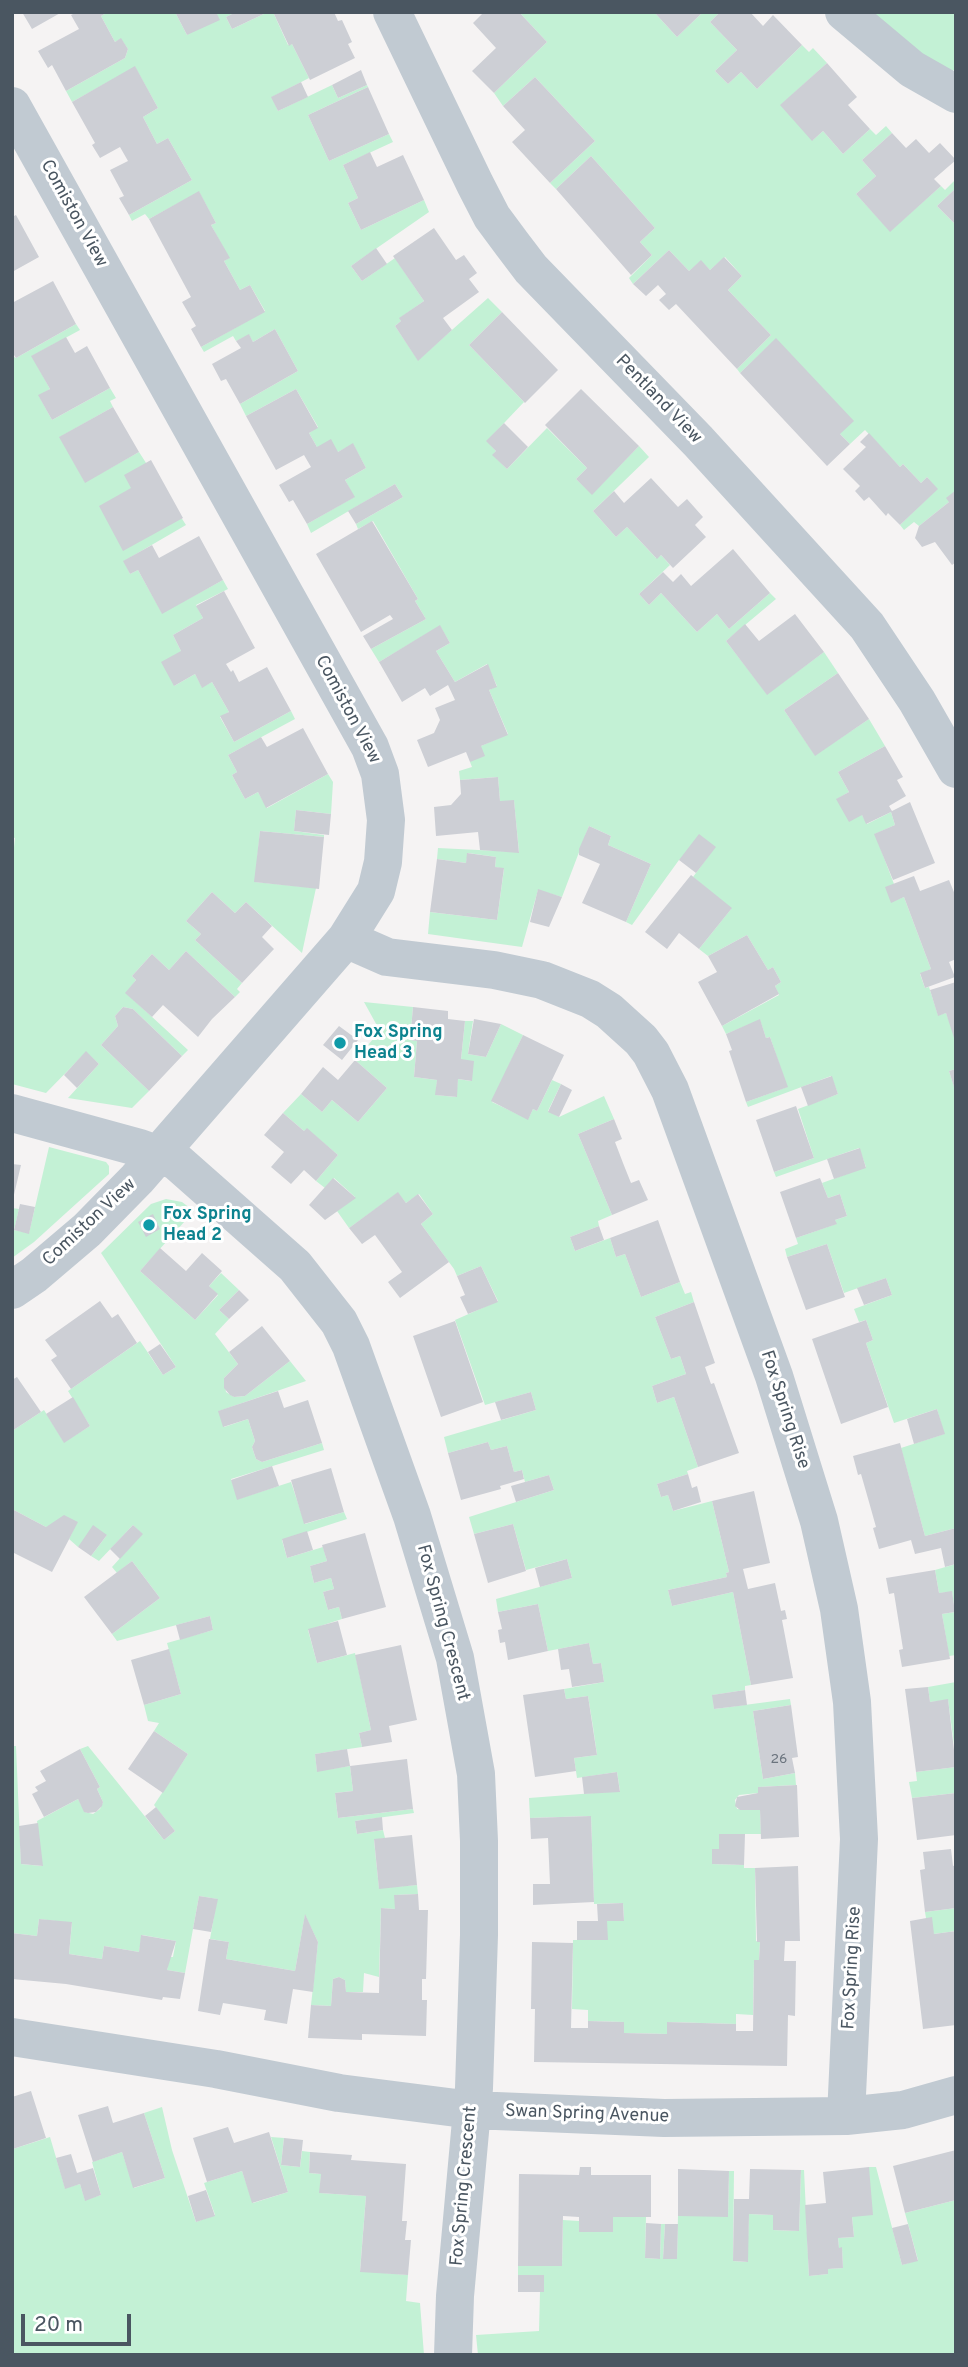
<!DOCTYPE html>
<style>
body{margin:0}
#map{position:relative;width:968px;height:2367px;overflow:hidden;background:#f5f3f3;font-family:Overpass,sans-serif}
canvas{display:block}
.frame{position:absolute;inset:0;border:14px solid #4a5661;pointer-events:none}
.scale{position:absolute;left:21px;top:2314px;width:110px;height:32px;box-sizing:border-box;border:4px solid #4a5661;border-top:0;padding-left:9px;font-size:21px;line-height:24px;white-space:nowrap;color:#4a5661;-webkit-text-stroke:5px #fff;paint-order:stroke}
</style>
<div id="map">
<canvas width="968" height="2367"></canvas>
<div class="frame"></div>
<div class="scale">20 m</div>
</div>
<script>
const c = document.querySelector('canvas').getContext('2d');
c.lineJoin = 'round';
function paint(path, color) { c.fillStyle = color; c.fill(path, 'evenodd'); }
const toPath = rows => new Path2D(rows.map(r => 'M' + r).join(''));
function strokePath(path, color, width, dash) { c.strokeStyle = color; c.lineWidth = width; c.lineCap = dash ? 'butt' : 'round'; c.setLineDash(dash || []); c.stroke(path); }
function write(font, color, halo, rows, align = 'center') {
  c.font = font + ' Overpass,sans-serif'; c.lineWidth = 6; c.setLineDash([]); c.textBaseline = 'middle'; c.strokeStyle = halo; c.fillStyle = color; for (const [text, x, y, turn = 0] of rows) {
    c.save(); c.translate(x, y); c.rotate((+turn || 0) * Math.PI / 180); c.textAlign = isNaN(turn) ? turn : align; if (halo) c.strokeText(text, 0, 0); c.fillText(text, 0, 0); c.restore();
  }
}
paint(toPath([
 [108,12,175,12,187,35,216,12,236,12,226,17,232,29,268,12,273,12,288,45,292,44,309,78,272,97,278,111,332,85,338,98,367,85,368,87,308,115,329,161,389,134,393,142,343,165,358,198,348,203,361,230,424,200,429,212,351,266,362,281,395,258,424,301,400,318,401,321,395,326,418,360,488,298,502,312,469,345,524,402,487,441,496,451,493,455,507,469,547,428,587,468,576,479,592,494,639,446,649,457,593,511,616,537,627,527,656,558,661,555,670,565,639,594,649,605,661,593,697,632,717,614,729,629,770,593,776,599,726,641,767,694,824,652,838,673,784,710,815,755,869,719,885,746,838,772,849,792,837,799,862,815,867,824,891,812,895,825,875,834,894,884,891,902,904,897,931,969,920,974,925,988,929,987,938,1015,946,1013,956,1038,956,1069,949,1071,956,1092,956,1528,925,1536,901,1448,944,1434,937,1409,894,1423,866,1343,873,1340,866,1320,859,1322,854,1309,892,1295,886,1278,844,1293,827,1244,787,1257,785,1249,798,1244,796,1238,836,1224,835,1220,847,1216,840,1194,828,1198,822,1183,866,1167,859,1148,776,1177,774,1172,814,1158,798,1109,838,1094,831,1076,748,1107,746,1102,787,1087,770,1037,766,1038,760,1020,726,1034,722,1026,779,995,775,986,781,982,773,967,768,970,747,935,708,956,699,949,731,909,693,877,715,847,679,860,632,925,626,922,651,864,608,845,611,836,589,826,562,897,538,890,522,947,428,934,430,912,497,920,504,869,495,867,496,857,468,853,466,863,437,859,438,848,519,852,514,801,500,801,498,777,460,780,459,771,472,767,470,762,481,746,508,734,489,690,497,686,487,664,455,682,436,651,450,643,440,626,379,662,371,649,426,619,415,601,418,599,373,521,358,529,356,524,403,497,395,484,311,533,307,524,354,497,345,480,366,468,353,444,338,452,317,447,309,433,318,427,296,389,246,416,240,404,298,371,275,329,253,342,249,335,236,341,233,336,204,352,201,347,265,311,250,285,240,290,224,261,229,258,211,225,216,223,199,192,149,219,145,214,132,221,129,215,192,180,168,138,157,144,143,117,158,108,135,67,72,102,66,91,125,58,128,49,121,39,115,42,101,16],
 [519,12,654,12,677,37,703,12,720,12,710,22,737,50,715,71,728,84,741,72,757,89,802,45,809,52,813,48,827,63,781,105,813,140,823,131,843,154,870,129,876,135,886,126,892,133,862,160,876,176,856,194,890,231,941,186,945,190,956,179,956,188,937,206,956,225,956,492,949,502,919,526,914,522,904,530,900,525,937,489,927,477,921,483,903,464,900,467,865,430,850,444,840,434,776,339,740,373,737,369,771,335,728,290,742,276,725,257,710,270,701,261,689,271,669,250,633,284,629,278,652,255,640,242,655,228,591,156,556,189,550,183,595,141,535,77,503,106,494,93,547,42],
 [870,12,956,12,956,69,944,75],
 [76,324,80,330,32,356,50,389,39,396,52,420,110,388,116,398,110,401,113,407,60,437,85,482,139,452,186,525,124,561,130,574,138,570,162,613,223,580,228,589,196,605,203,618,173,635,181,651,174,686,195,674,202,687,212,682,229,712,220,717,234,742,291,711,295,719,228,755,237,772,232,775,245,799,258,792,267,808,328,774,333,782,331,814,296,810,294,831,324,835,324,837,260,831,255,882,316,888,302,953,246,902,235,913,212,892,186,921,201,934,195,940,242,983,237,989,240,992,235,997,186,951,169,970,152,954,132,976,136,980,126,993,188,1050,182,1056,133,1009,123,1007,115,1016,118,1026,101,1045,149,1091,132,1108,68,1098,99,1064,86,1052,46,1093,12,1084,12,866,15,838,12,837,12,356,16,358],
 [364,1002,413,1007,410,1040,417,1041,414,1077,437,1080,436,1095,456,1097,458,1079,471,1081,461,1059,465,1021,473,1021,468,1054,486,1057,501,1024,523,1035,492,1102,528,1119,533,1109,537,1111,552,1080,561,1084,548,1111,559,1117,604,1096,614,1119,578,1134,612,1215,598,1221,599,1226,570,1237,575,1251,610,1238,616,1257,625,1254,641,1297,680,1282,685,1294,691,1292,694,1302,655,1317,671,1359,680,1356,686,1374,652,1386,657,1403,674,1397,698,1467,687,1471,688,1474,657,1484,661,1497,668,1495,673,1511,712,1501,729,1572,726,1573,727,1577,668,1590,672,1606,733,1592,751,1685,745,1686,745,1690,713,1695,714,1709,790,1699,791,1705,753,1711,763,1779,795,1773,796,1785,759,1787,758,1793,739,1795,735,1800,737,1809,760,1810,761,1834,720,1834,719,1849,712,1850,712,1864,744,1865,744,1868,755,1868,756,1941,760,1942,759,1960,754,1961,753,2015,736,2014,736,2024,668,2022,667,2034,624,2033,624,2022,588,2021,588,2010,572,2009,573,1940,607,1940,607,1921,624,1920,623,1903,594,1904,591,1816,530,1818,529,1798,620,1791,617,1772,577,1778,574,1758,597,1755,593,1727,588,1696,566,1699,564,1689,604,1682,601,1663,593,1664,589,1643,548,1651,538,1604,498,1612,496,1599,572,1578,567,1559,526,1570,513,1524,474,1534,469,1517,554,1490,549,1475,525,1482,522,1470,514,1472,507,1446,491,1450,488,1442,448,1453,444,1437,536,1410,531,1392,485,1405,455,1320,498,1301,481,1266,457,1276,454,1269,421,1224,433,1214,419,1194,406,1203,398,1193,349,1228,337,1211,355,1197,334,1178,325,1188,316,1181,338,1155,307,1129,304,1131,283,1113,301,1094,322,1112,332,1100,358,1122,387,1088,355,1060,380,1031],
 [49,1147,106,1162,109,1166,109,1174,34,1242,12,1258,12,1208,19,1209,14,1230,29,1233],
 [166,1199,182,1202,194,1211,140,1271,195,1320,218,1295,209,1286,221,1273,239,1290,219,1310,229,1319,215,1334,238,1364,224,1378,226,1392,234,1397,245,1396,290,1361,306,1381,219,1411,224,1427,248,1419,255,1441,252,1447,256,1459,262,1462,322,1443,324,1450,231,1479,238,1499,291,1482,305,1524,344,1512,347,1519,282,1540,287,1558,323,1547,327,1561,310,1566,314,1583,331,1578,334,1589,323,1592,328,1610,339,1607,342,1619,308,1630,317,1663,355,1653,371,1730,359,1733,362,1747,315,1754,317,1771,350,1766,353,1791,335,1793,338,1818,413,1809,414,1813,355,1821,357,1834,383,1830,385,1838,374,1840,379,1888,417,1885,418,1894,395,1895,395,1909,381,1908,379,1977,364,1973,363,1992,346,1992,345,1980,339,1977,333,1979,331,2006,311,2005,318,1942,305,1915,295,1971,226,1959,229,1942,210,1939,217,1899,199,1896,185,1973,167,1970,169,1957,173,1957,176,1941,142,1935,139,1952,104,1946,102,1959,69,1954,72,1923,39,1919,37,1936,12,1933,12,1746,16,1746,21,1864,42,1866,37,1821,78,1799,85,1812,93,1814,100,1809,103,1802,97,1789,100,1787,80,1749,88,1746,164,1840,175,1831,154,1805,188,1754,154,1731,159,1723,148,1721,144,1705,181,1694,167,1643,213,1630,210,1616,117,1641,112,1634,160,1598,132,1561,117,1573,112,1567,142,1534,133,1525,99,1561,91,1556,107,1535,78,1547,69,1539,77,1522,46,1527,12,1509,12,1431,44,1410,64,1442,90,1426,68,1391,140,1341,163,1375,176,1367,101,1253,151,1204],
 [956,1564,956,1655,949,1656,942,1614,955,1612,952,1592,939,1593,935,1570],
 [956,1682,956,1759,948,1700,930,1702,928,1687],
 [956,1767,956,1793,912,1798,909,1782,917,1781,916,1772],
 [956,1908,956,1931,934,1934,926,1918,925,1912],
 [162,2107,172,2150,196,2222,215,2215,204,2183,207,2182,242,2171,253,2203,288,2192,271,2137,284,2138,281,2165,300,2167,302,2151,310,2152,309,2173,321,2174,320,2193,366,2196,360,2271,408,2275,406,2301,420,2303,424,2355,12,2355,12,2147,13,2149,50,2137,65,2188,80,2184,85,2200,101,2195,92,2162,122,2152,134,2188,165,2178,144,2113],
 [869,2167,876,2167,902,2265,918,2260,905,2213,956,2200,956,2355,478,2355,476,2335,539,2331,540,2292,544,2275,518,2275,518,2266,562,2266,563,2220,579,2221,579,2232,613,2232,613,2217,646,2217,645,2258,660,2259,661,2224,665,2224,663,2259,677,2259,678,2216,728,2216,729,2171,734,2171,733,2261,747,2262,749,2214,773,2215,773,2230,799,2231,801,2170,804,2170,809,2276,828,2274,828,2269,843,2268,842,2248,839,2248,838,2238,854,2237,852,2217]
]), '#c3f1d5');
paint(toPath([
 [22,12,62,12,32,29],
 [77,12,108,12,101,16,115,42,121,38,128,49,125,58,66,91,52,65,48,68,38,51,79,29,71,15],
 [175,12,216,12,220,20,187,35],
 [236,12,268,12,232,29,226,17],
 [273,12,334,12,338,21,342,20,352,42,348,44,355,58,310,80,292,44,289,46],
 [484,12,519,12,547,42,494,93,472,71,496,48,473,23],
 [654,12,703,12,677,37],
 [720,12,750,12,763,26,773,15,802,45,757,89,741,72,728,84,715,71,737,50,710,22],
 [827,63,857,97,848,105,870,129,843,154,823,131,812,141,780,105],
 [135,66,158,108,143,117,157,144,168,138,192,180,129,215,119,198,124,196,110,170,128,161,120,147,100,158,92,145,95,143,72,102],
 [361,70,367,85,338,98,332,85],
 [535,77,595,141,550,183,512,142,525,130,503,106],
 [301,82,308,97,278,111,271,97],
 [368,87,389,134,329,161,308,115],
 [892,133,906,148,916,139,929,153,940,143,956,160,934,179,941,186,890,232,856,194,876,176,862,160],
 [370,152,377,167,403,155,424,200,361,230,348,203,358,198,343,165],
 [591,156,655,228,640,242,652,255,631,275,556,189],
 [956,188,956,225,937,206],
 [199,191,216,223,211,225,230,258,224,261,240,290,250,285,265,312,201,347,191,329,196,326,182,302,191,297,149,219],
 [16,215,39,257,12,272,12,217],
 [434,228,456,260,464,255,477,273,469,279,479,292,443,318,452,330,418,361,395,326,401,321,399,318,424,301,393,256],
 [376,248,387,264,362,281,351,266],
 [669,250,689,271,701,260,710,270,724,257,742,276,728,290,771,335,737,369,676,304,669,310,659,300,666,294,658,285,646,296,633,284],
 [53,281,76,324,16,358,14,355,12,356,12,303],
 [502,312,558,370,525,403,469,345],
 [275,329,298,371,240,404,226,379,221,381,212,364,241,348,236,341,249,334,253,342],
 [66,337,75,353,87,346,110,388,52,420,38,395,50,389,31,356],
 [776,338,854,421,840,434,850,444,827,466,740,373],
 [296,389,318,428,309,433,317,447,331,439,338,452,353,443,366,468,345,480,355,497,307,524,293,500,289,502,279,485,311,467,304,455,276,470,246,416],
 [581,389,639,446,592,495,576,479,587,468,545,425],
 [113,407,139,452,85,483,59,437],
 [504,423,528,447,507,469,492,455,496,451,486,441],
 [869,433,900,467,903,464,921,483,927,477,938,489,900,525,888,513,886,516,869,497,864,501,855,491,860,486,843,469,866,447,860,442],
 [151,460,183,518,123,551,99,506,131,488,124,475],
 [651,478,678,507,687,499,703,517,695,525,706,537,673,568,661,555,657,559,627,527,616,537,593,511,614,491,624,503],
 [395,484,403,497,356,524,348,511],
 [956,490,956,562,952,565,935,542,922,547,915,538,919,526,949,502,946,498],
 [372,521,418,599,415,601,426,619,371,649,363,636,393,619,390,615,361,632,316,554],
 [199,536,223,580,162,614,138,570,130,574,123,561,152,545,159,558],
 [733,549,770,593,729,629,717,614,697,632,661,593,649,605,639,594,663,572,673,582,681,574,691,586],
 [224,591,255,648,226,664,231,672,233,670,239,682,267,667,291,711,234,742,220,716,229,712,212,682,202,688,195,674,174,686,161,662,181,651,173,635,203,618,196,606],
 [795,614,824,652,767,695,726,641,745,624,759,641],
 [440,625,450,643,436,651,455,682,488,664,497,687,489,690,508,735,481,746,485,756,470,762,466,752,428,767,417,740,434,733,440,720,435,708,455,700,448,685,430,696,425,688,402,702,379,662],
 [838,673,869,719,815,756,784,710],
 [303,728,328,774,266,808,258,792,245,799,232,775,237,772,228,755,261,737,267,747],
 [885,746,903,777,897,780,906,796,889,806,892,811,910,802,935,863,893,880,874,834,895,825,891,812,866,824,862,815,849,822,836,799,849,792,838,772],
 [498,777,500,801,514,800,519,853,480,850,478,832,436,836,434,807,451,805,461,794,460,780],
 [296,810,331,814,329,835,294,831],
 [589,826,611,836,608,845,651,864,626,922,582,903,600,864,579,855,579,849],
 [260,831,324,837,319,889,254,882],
 [699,834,716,847,696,873,679,860],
 [467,853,496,857,495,867,504,868,497,920,430,912,437,859,466,863],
 [691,875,732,908,699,949,679,933,667,949,645,932],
 [914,876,920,891,949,880,956,897,956,959,949,962,955,977,925,988,920,973,931,969,904,897,891,903,885,887],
 [538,889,562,897,549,927,530,922],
 [212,892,235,913,246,902,272,926,262,937,274,949,242,983,195,940,201,934,186,921],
 [747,935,768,970,773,967,781,982,775,986,779,994,722,1026,698,982,717,972,708,956],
 [186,951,235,997,212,1019,198,1037,163,1005,152,1017,125,993,136,980,132,976,152,954,169,970],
 [956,982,956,1041,955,1041,946,1013,938,1016,930,990],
 [123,1007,133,1009,182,1056,149,1091,101,1045,118,1026,115,1016],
 [413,1007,448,1011,448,1019,465,1021,461,1059,474,1061,472,1081,458,1079,457,1097,435,1095,437,1080,414,1077,417,1041,410,1040],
 [474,1019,501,1024,486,1057,468,1054],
 [760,1019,766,1038,770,1037,788,1087,746,1102,729,1051,732,1050,726,1034],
 [339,1026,358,1040,342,1060,323,1045],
 [523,1035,564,1055,537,1111,533,1109,528,1120,491,1101],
 [86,1051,99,1064,77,1088,64,1075],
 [355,1060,387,1088,358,1122,332,1100,322,1112,301,1094,323,1067,338,1080],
 [956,1069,956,1090,955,1090,949,1071],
 [832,1076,838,1094,808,1106,801,1087],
 [561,1084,572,1090,559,1117,548,1112],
 [796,1106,814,1158,774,1172,756,1120],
 [283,1113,304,1131,307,1128,338,1155,316,1181,304,1170,291,1184,271,1167,284,1152,264,1135],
 [614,1119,622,1139,615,1142,623,1163,631,1183,639,1180,648,1200,612,1215,578,1134],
 [860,1148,866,1168,834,1179,827,1159],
 [12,1164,21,1165,13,1199,12,1199],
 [333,1178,356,1198,325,1220,309,1205],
 [820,1178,828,1198,840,1194,847,1216,835,1220,837,1224,796,1238,780,1192],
 [398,1192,406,1203,418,1194,433,1214,421,1224,449,1262,400,1298,388,1282,402,1272,375,1235,362,1244,349,1228],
 [20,1204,35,1207,29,1234,14,1230],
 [153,1214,160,1229,146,1237,138,1222],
 [658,1220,680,1282,641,1297,625,1254,616,1257,610,1238],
 [599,1226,604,1240,575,1251,570,1237],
 [827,1244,845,1297,806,1310,787,1257],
 [160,1248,186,1271,202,1253,222,1271,209,1286,218,1294,195,1320,140,1271],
 [481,1266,498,1302,468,1314,460,1297,465,1295,457,1276],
 [886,1278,892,1295,864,1305,857,1288],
 [239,1290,249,1300,229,1319,219,1310],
 [100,1301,112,1318,118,1314,137,1343,71,1389,51,1360,57,1356,45,1340],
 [694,1302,715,1363,705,1367,711,1384,714,1383,739,1453,698,1467,674,1397,657,1403,652,1386,686,1374,680,1356,671,1359,655,1317],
 [866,1320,873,1340,866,1343,888,1407,841,1424,812,1339],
 [455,1321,483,1402,441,1417,413,1336],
 [262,1326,290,1361,245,1396,234,1397,230,1395,224,1388,224,1378,238,1364,229,1352],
 [160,1344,176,1367,163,1375,148,1352],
 [17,1377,41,1412,12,1431,12,1380],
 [278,1391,284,1408,308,1400,322,1443,262,1462,256,1459,252,1447,255,1441,248,1419,223,1427,218,1411],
 [531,1392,536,1410,501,1420,495,1402],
 [73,1397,90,1426,64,1443,46,1414],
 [937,1409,945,1434,914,1444,907,1419],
 [488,1442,491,1450,507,1446,514,1472,522,1470,524,1479,500,1486,501,1489,461,1500,448,1453],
 [900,1443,925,1536,956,1528,956,1564,945,1567,941,1548,915,1554,911,1540,879,1549,873,1528,876,1527,869,1502,861,1474,858,1475,853,1456],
 [272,1466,279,1486,237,1500,231,1480],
 [331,1468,344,1512,304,1524,291,1480],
 [688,1474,692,1488,697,1486,701,1502,673,1511,668,1495,661,1497,657,1484],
 [549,1475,554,1490,516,1502,511,1486],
 [754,1491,770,1563,743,1569,748,1589,775,1583,781,1611,785,1610,787,1619,782,1620,793,1678,751,1685,733,1592,672,1606,668,1590,727,1577,726,1573,729,1572,712,1501],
 [12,1509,46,1527,64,1515,78,1522,52,1572,12,1552],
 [513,1524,526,1571,488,1583,474,1534],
 [93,1525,107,1535,91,1556,78,1547],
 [133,1525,143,1534,120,1559,110,1549],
 [307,1531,313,1550,287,1558,282,1539],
 [365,1533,386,1607,342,1619,339,1607,328,1610,323,1592,334,1589,331,1578,314,1583,310,1566,327,1561,322,1545],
 [567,1559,572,1578,540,1587,535,1568],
 [132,1561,160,1598,112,1634,84,1597],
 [935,1570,939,1593,952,1591,955,1612,942,1614,950,1659,902,1667,899,1650,903,1649,894,1593,889,1594,886,1578],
 [538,1604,548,1651,508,1660,505,1642,500,1643,498,1630,502,1629,498,1612],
 [210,1616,213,1630,180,1640,176,1625],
 [338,1621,347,1655,317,1663,308,1629],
 [589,1643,593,1664,601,1663,604,1682,572,1687,569,1669,561,1670,558,1649],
 [401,1645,417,1720,389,1726,392,1742,362,1747,359,1733,371,1730,355,1655],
 [169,1649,181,1694,144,1705,131,1660],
 [928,1687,930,1702,948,1699,956,1767,916,1772,905,1689],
 [564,1689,566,1699,588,1696,597,1755,574,1758,576,1771,535,1777,523,1695],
 [745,1690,747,1705,714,1709,712,1695],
 [791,1705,798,1757,792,1758,795,1773,763,1779,753,1711],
 [154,1731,188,1754,163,1793,128,1769],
 [80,1749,100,1787,97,1789,103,1802,102,1806,96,1812,88,1813,84,1812,78,1799,44,1817,32,1794,38,1791,35,1787,46,1781,40,1771],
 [347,1749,350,1766,317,1772,315,1754],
 [407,1759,413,1809,338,1818,335,1793,353,1791,350,1766],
 [617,1772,620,1792,584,1794,582,1777],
 [797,1785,799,1837,761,1839,760,1810,740,1810,735,1806,737,1797,758,1793,758,1787],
 [956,1793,956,1835,917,1840,912,1798],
 [156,1807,175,1831,164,1840,145,1816],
 [591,1816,594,1902,533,1905,533,1884,550,1884,548,1838,531,1839,530,1818],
 [382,1817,383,1830,357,1834,355,1821],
 [38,1823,43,1866,21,1864,19,1826],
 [719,1834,745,1834,744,1865,712,1864,712,1849,719,1849],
 [412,1835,417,1885,379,1889,374,1839],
 [951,1849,953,1866,956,1865,956,1908,925,1912,920,1870,925,1869,923,1852],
 [798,1866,800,1941,785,1941,784,1961,796,1961,795,2016,788,2015,787,2066,534,2062,535,2009,531,2009,532,1942,573,1943,571,2028,588,2028,588,2021,624,2022,624,2033,667,2034,667,2022,736,2024,736,2031,753,2031,754,1960,759,1960,760,1942,757,1942,755,1868],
 [418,1894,419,1910,428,1910,426,1979,422,1979,422,2000,427,2000,426,2036,362,2034,362,2040,308,2038,311,2005,331,2006,333,1979,339,1977,345,1980,346,1992,379,1993,381,1908,395,1909,394,1895],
 [199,1896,218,1899,211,1932,193,1929],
 [623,1903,624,1921,607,1921,608,1940,577,1940,577,1921,598,1921,597,1904],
 [305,1914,318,1942,313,1992,293,1989,287,2024,264,2020,266,2010,223,2003,220,2015,198,2011,209,1939,229,1942,226,1959,295,1971],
 [932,1917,934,1934,956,1931,956,2025,923,2029,910,1921],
 [39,1919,72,1922,69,1954,82,1956,102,1959,104,1946,139,1952,141,1935,176,1941,167,1970,185,1973,180,1999,163,1997,162,2000,66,1984,12,1979,12,1933,37,1936],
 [31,2091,46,2138,13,2149,12,2097],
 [108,2106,113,2123,144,2113,165,2178,133,2188,122,2152,93,2162,78,2115],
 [228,2127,234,2143,269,2132,288,2192,252,2203,242,2171,207,2182,193,2138],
 [284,2138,303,2140,300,2167,281,2165],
 [956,2150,956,2200,905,2213,893,2166],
 [310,2152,352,2155,351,2160,406,2164,402,2221,407,2221,405,2240,411,2240,408,2275,360,2272,366,2196,319,2193,321,2174,309,2173],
 [71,2154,77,2173,93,2168,101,2195,85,2201,80,2184,65,2189,56,2158],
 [580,2167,591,2167,591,2175,651,2175,651,2217,613,2217,613,2232,579,2232,579,2217,563,2216,562,2266,518,2266,519,2174,579,2175],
 [869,2167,873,2215,852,2217,854,2237,838,2238,839,2248,842,2247,843,2268,828,2269,828,2274,809,2276,805,2205,826,2203,823,2172],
 [678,2169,729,2171,728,2217,678,2216],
 [750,2169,801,2170,799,2231,773,2230,773,2215,749,2214,748,2262,733,2261,734,2199,749,2199],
 [206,2190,215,2216,196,2222,188,2196],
 [646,2223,661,2224,660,2259,645,2258],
 [665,2224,678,2224,677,2259,663,2259],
 [908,2224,918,2261,902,2265,892,2228],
 [518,2275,544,2275,544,2292,518,2292]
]), '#cdcfd5');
strokePath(toPath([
 [392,12,475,184,492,217,512,244,531,269,698,441,867,626,917,701,956,769],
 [844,12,912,69,956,94],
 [12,106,370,747,380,774,386,820,383,862,376,891,346,939,137,1179,87,1230,34,1275,12,1290],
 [346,939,387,957,494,970,542,980,590,999,609,1011,641,1040,651,1053,670,1090,774,1376,819,1521,839,1609,852,1702,859,1839,846,2116],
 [12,1113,140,1148,176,1161,295,1266,339,1322,351,1346,412,1516,455,1658,476,1774,479,1841,479,1935,474,2088,455,2296,453,2355],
 [12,2037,216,2069,339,2093,472,2110,664,2118,846,2116,903,2110,956,2095]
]), '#c1cad2', 38);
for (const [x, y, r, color] of [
 [340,1043,7,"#0f9aa8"],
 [149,1225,7,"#0f9aa8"]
]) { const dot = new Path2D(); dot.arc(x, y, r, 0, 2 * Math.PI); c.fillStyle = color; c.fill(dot); strokePath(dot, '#fff', 2.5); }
write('14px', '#6b747e', null, [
 ["26",779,1760]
]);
write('18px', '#4a5661', '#fff', [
 ["Comiston View",73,214,61],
 ["Pentland View",658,400,46],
 ["Comiston View",347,710,62],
 ["Comiston View",90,1223,-43],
 ["Fox Spring Rise",784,1410,72],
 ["Fox Spring Crescent",442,1623,75],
 ["Fox Spring Rise",853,1968,-87],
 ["Swan Spring Avenue",587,2115,2],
 ["Fox Spring Crescent",465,2186,-85]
]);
write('bold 18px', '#0d838f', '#fff', [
 ["Fox Spring",354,1033],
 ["Head 3",354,1054],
 ["Fox Spring",163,1215],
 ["Head 2",163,1236]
], 'left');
</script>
